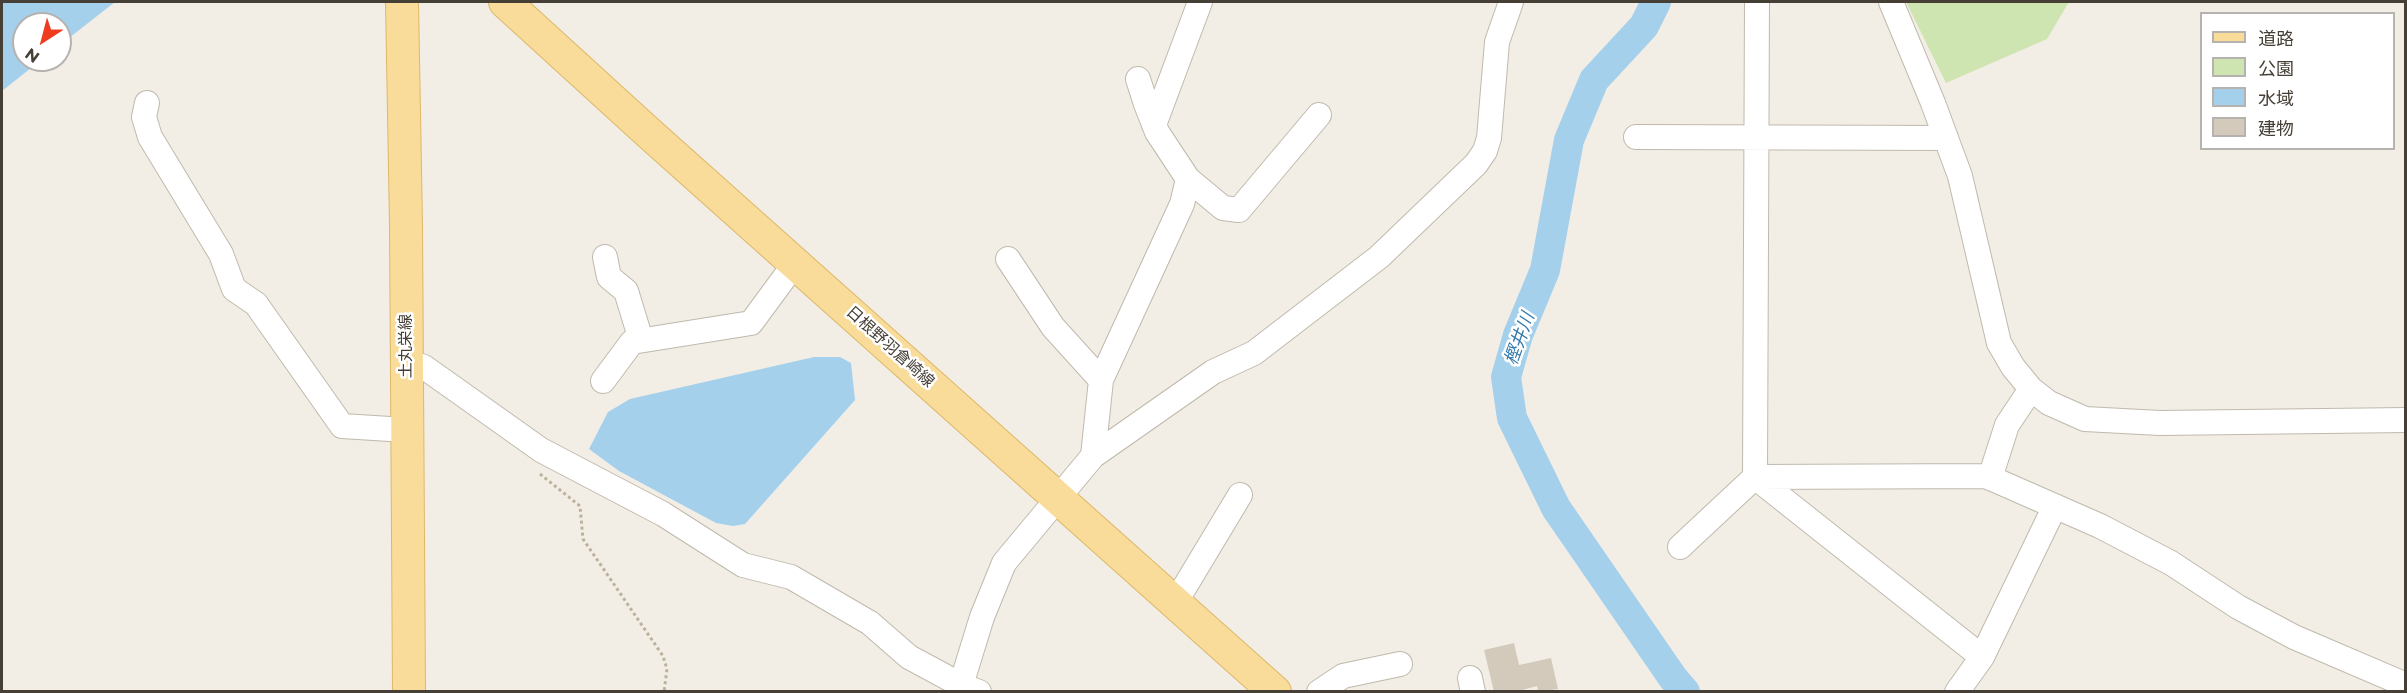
<!DOCTYPE html>
<meta charset="utf-8">
<style>
body{margin:0}
#map{position:relative;width:2407px;height:693px;overflow:hidden;background:#f2eee6;font-family:Montserrat,"Noto Sans JP",sans-serif}
canvas{display:block}
.frame{position:absolute;inset:0;border:3px solid #453f36;pointer-events:none}
.legend{position:absolute;left:2200px;top:12px;width:195px;height:138px;box-sizing:border-box;background:#fff;border:2px solid #b5b2af;margin:0;padding:8px 10px;list-style:none;font-size:18px;color:#453f36}
.legend li{display:flex;align-items:center;gap:12px;height:30px}
.legend b{width:30px;border:2px solid #b5b2af}
.north{position:absolute;left:12px;top:12px;width:60px;height:60px;box-sizing:border-box;background:#fff;border:2px solid #b5b2af;border-radius:50%;rotate:216deg;font-size:16px;font-weight:700;line-height:24px;text-align:center;color:#453f36}
.north::after{content:'';display:block;margin:auto;width:21px;height:27px;background:#ef3c21;clip-path:polygon(50% 0,100% 100%,50% 72%,0 100%)}
</style>
<div id="map">
<canvas width="2407" height="693"></canvas>
<div class="frame"></div>
<ul class="legend">
<li><b style="height:8px;background:#f9dc99"></b>道路</li>
<li><b style="height:16px;background:#cee5b1"></b>公園</li>
<li><b style="height:16px;background:#a5d0ec"></b>水域</li>
<li><b style="height:16px;background:#d3cabc"></b>建物</li>
</ul>
<div class="north">N</div>
</div>
<script>
const c = document.querySelector('canvas').getContext('2d');
c.lineJoin = 'round';
function paint(path, color) { c.fillStyle = color; c.fill(path, 'evenodd'); }
const toPath = rows => new Path2D(rows.map(r => 'M' + r).join(''));
function strokePath(path, color, width, dash) { c.strokeStyle = color; c.lineWidth = width; c.lineCap = dash ? 'butt' : 'round'; c.setLineDash(dash || []); c.stroke(path); }
function write(font, color, halo, rows, align = 'center') {
  c.font = font + ' Montserrat,"Noto Sans JP",sans-serif'; c.lineWidth = 5; c.setLineDash([]); c.textBaseline = 'middle'; c.strokeStyle = halo; c.fillStyle = color; for (const [text, x, y, turn = 0] of rows) {
    c.save(); c.translate(x, y); c.rotate((+turn || 0) * Math.PI / 180); c.textAlign = isNaN(turn) ? turn : align; if (halo) c.strokeText(text, 0, 0); c.fillText(text, 0, 0); c.restore();
  }
}
paint(toPath([
 [1906,2,2069,2,2047,39,1946,83]
]), '#cee5b1');
paint(toPath([
 [2,2,115,2,60,45,60,24,24,24,24,60,41,60,2,91],
 [814,357,840,357,851,363,855,400,745,524,733,526,716,523,619,471,589,449,608,412,630,399]
]), '#a5d0ec');
strokePath(toPath([
 [1656,2,1644,26,1594,80,1569,140,1545,270,1518,335,1506,377,1512,418,1556,508,1673,678,1685,692]
]), '#a5d0ec', 30);
paint(toPath([
 [1514,643,1519,665,1551,658,1558,689,1538,692,1537,686,1515,692,1494,692,1484,650]
]), '#d3cabc');
const minor = toPath([
 [1757,2,1755,477,1982,657],
 [1891,2,1933,103,1960,176,1999,343,2013,367,2031,389,2049,403,2085,419,2160,423,2406,420],
 [147,103,144,117,150,137,221,254,234,289,256,304,342,426,406,430],
 [1154,125,1200,2],
 [1636,137,1946,138],
 [1188,179,1223,208,1239,210,1319,115],
 [605,257,609,277,626,291,641,340],
 [406,361,424,367,541,450,663,514,743,565,791,577,870,623,909,657,961,685,979,692],
 [1101,380,1182,204,1188,179,1157,132,1146,104,1138,79],
 [603,381,632,342,751,323,796,262],
 [1093,456,1213,372,1254,353,1379,257,1476,164,1485,151,1489,138,1497,42,1511,2],
 [1990,478,2007,425,2031,389],
 [1680,547,1755,477,1986,476,2100,526,2171,563,2238,607,2294,637,2406,685],
 [1175,603,1240,495],
 [1470,678,1473,692],
 [961,685,982,617,1004,563,1093,456,1101,380,1053,327,1008,259],
 [1319,692,1343,676,1400,664],
 [1957,692,1982,657,2055,506]
]);
const major = toPath([
 [402,2,406,225,409,692],
 [505,2,651,135,1275,692]
]);
strokePath(minor, '#c0b9ac', 26);
strokePath(major, '#ddb869', 34);
strokePath(toPath([
 [540,474,580,506,583,539,663,656,667,669,664,692]
]), '#beb19b', 3, [3, 3]);
strokePath(minor, '#fff', 24);
strokePath(major, '#f9dc99', 32);
write('16px', '#453f36', '#fff', [
 ["土丸栄線",406,346,-90],
 ["日根野羽倉崎線",890,347,42]
]);
write('italic 18px', '#357bab', '#fff', [
 ["樫井川",1520,339,-70]
]);
</script>
